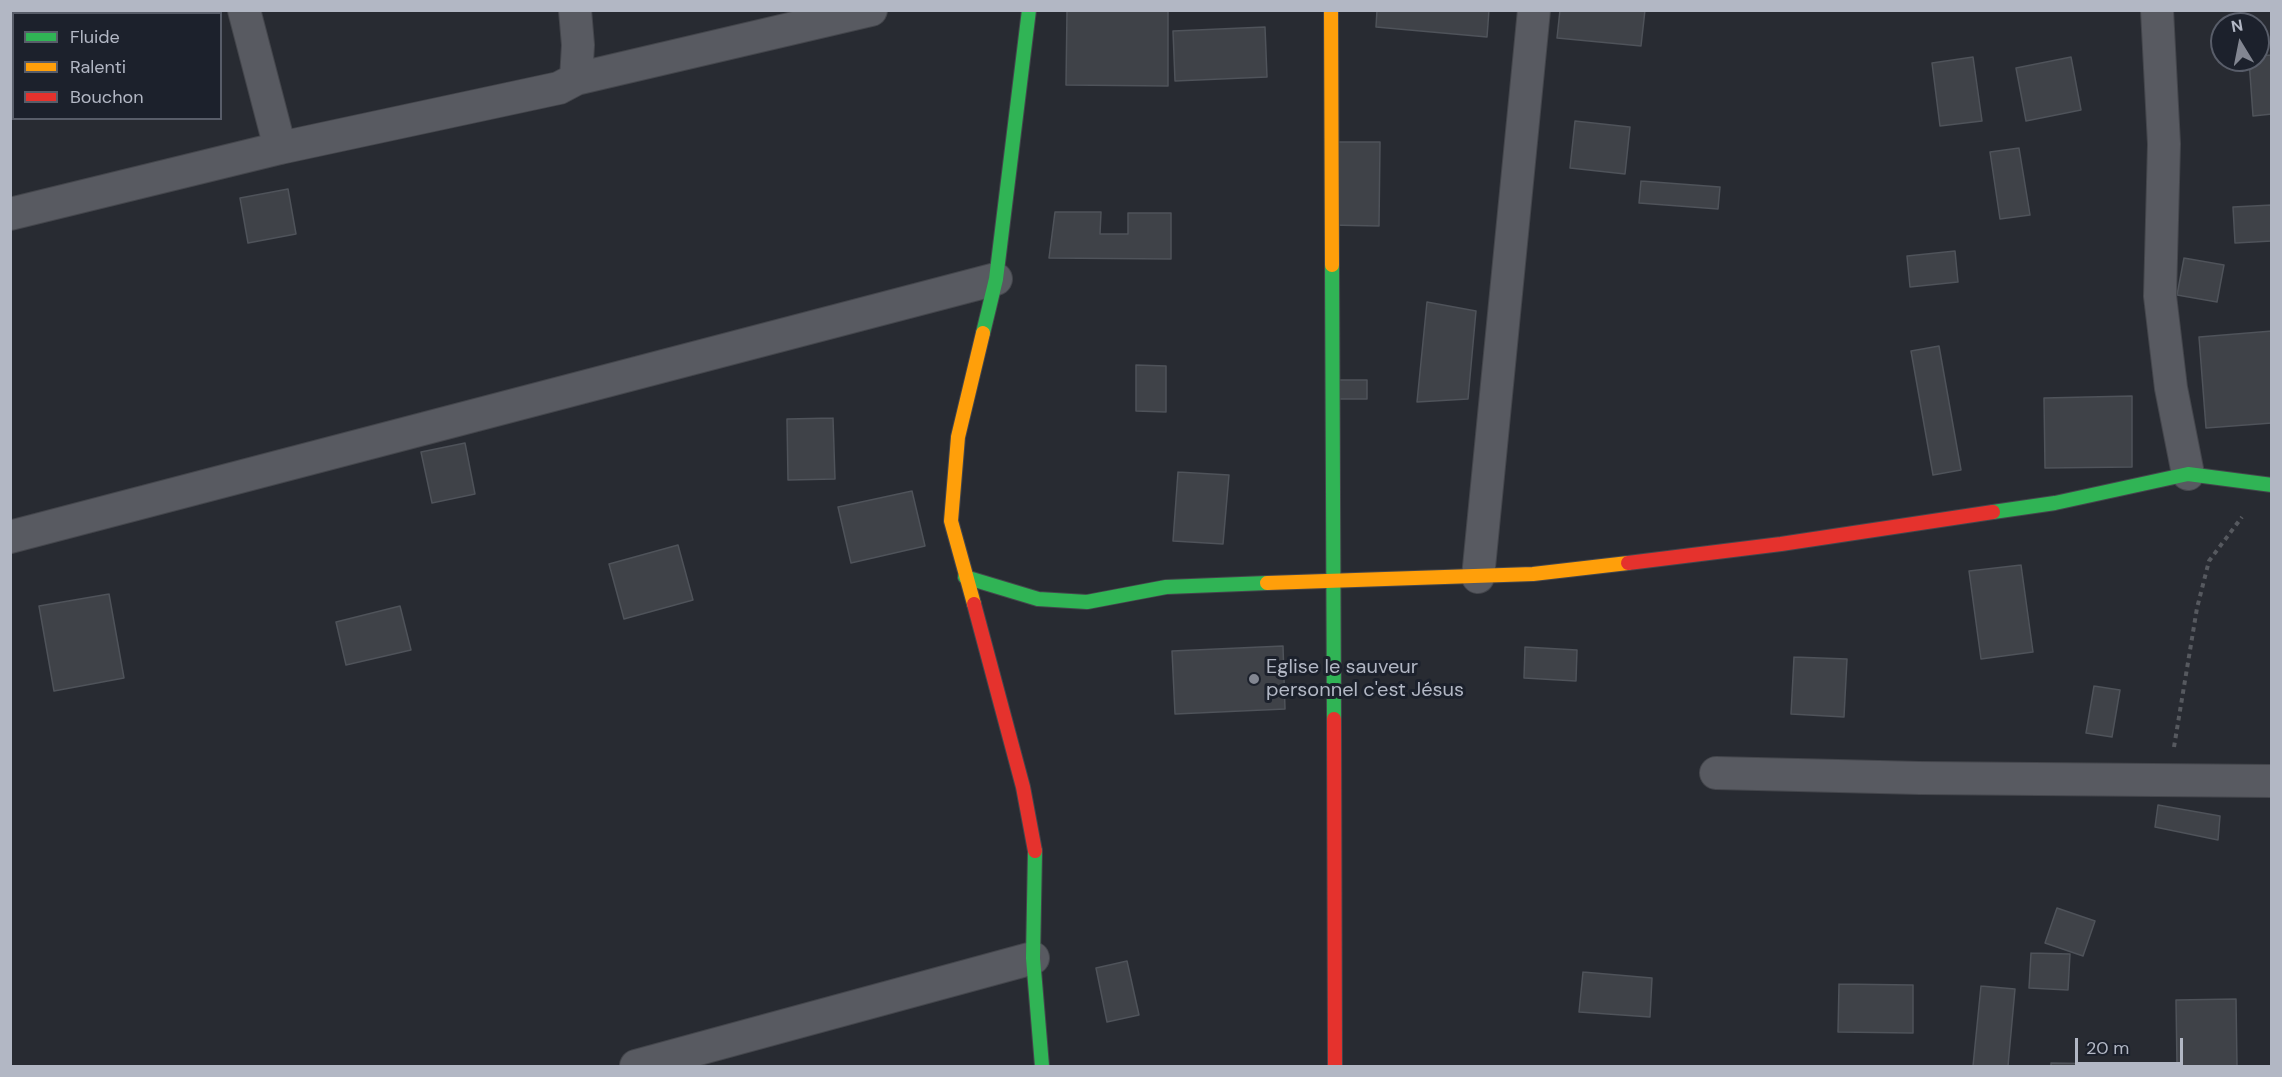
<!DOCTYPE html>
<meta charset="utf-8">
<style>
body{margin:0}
#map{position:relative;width:2282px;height:1077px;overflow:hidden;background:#282b32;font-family:"DM Sans",sans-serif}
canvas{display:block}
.frame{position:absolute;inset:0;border:12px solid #b2b7c4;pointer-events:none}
.legend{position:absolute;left:12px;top:12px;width:210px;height:108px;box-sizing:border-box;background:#1c212c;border:2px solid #585d69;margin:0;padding:8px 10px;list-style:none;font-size:18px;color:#b2b7c4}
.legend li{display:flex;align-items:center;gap:12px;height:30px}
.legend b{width:30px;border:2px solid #585d69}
.north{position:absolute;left:2210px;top:12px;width:60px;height:60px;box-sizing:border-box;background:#1c212c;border:2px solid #585d69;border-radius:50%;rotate:350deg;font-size:16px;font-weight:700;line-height:24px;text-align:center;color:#b2b7c4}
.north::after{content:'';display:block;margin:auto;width:21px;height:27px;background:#828691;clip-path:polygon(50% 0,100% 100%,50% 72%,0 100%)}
.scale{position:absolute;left:2075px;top:1038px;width:108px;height:27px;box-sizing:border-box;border:3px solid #b2b7c4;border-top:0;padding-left:8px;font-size:18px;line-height:21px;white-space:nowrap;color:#b2b7c4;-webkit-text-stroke:4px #1c212c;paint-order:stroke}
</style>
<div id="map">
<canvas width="2282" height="1077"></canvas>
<div class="frame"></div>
<ul class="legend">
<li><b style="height:8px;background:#30b455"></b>Fluide</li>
<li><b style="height:8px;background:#ff9f0a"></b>Ralenti</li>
<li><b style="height:8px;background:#e5322d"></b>Bouchon</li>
</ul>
<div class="north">N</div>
<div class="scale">20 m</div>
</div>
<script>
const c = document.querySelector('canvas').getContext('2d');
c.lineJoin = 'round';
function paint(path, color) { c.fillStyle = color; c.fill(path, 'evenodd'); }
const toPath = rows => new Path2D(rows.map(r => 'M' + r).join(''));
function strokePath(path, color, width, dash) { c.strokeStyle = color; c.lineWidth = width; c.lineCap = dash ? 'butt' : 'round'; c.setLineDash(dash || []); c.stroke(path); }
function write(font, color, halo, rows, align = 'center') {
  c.font = font + ' "DM Sans",sans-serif'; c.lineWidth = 6; c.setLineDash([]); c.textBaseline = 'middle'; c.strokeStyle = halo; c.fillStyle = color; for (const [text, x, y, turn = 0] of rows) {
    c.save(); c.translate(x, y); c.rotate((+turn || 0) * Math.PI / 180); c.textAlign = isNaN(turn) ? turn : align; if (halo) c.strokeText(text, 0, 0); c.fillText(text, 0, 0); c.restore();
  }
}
const building = toPath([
 [169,10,200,10,201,14,156,14,169,10],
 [1067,10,1168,11,1168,86,1066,85,1067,10],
 [1377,10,1489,10,1487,37,1376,27,1377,10],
 [1560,10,1645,10,1641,46,1557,38,1560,10],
 [1265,27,1267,77,1175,81,1173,31,1265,27],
 [2272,55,2272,114,2253,116,2249,60,2258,60,2258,56,2272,55],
 [1973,57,1982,121,1940,126,1932,63,1973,57],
 [2071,57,2081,110,2026,121,2016,68,2071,57],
 [1575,121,1630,127,1625,174,1570,168,1575,121],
 [1331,142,1380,142,1379,226,1330,225,1331,142],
 [2019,148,2030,215,2000,219,1990,152,2019,148],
 [1641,181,1720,187,1718,209,1639,203,1641,181],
 [288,189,296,234,248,243,240,198,288,189],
 [2272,205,2272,241,2235,243,2233,207,2272,205],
 [1055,212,1101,212,1100,234,1128,234,1128,213,1171,213,1171,259,1049,258,1055,212],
 [1955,251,1958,282,1910,287,1907,256,1955,251],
 [2184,258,2224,265,2217,302,2177,295,2184,258],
 [1427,302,1476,311,1468,399,1417,402,1427,302],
 [2272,331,2272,423,2206,428,2199,337,2272,331],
 [1939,346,1961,470,1933,475,1911,351,1939,346],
 [1136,365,1166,366,1166,412,1136,411,1136,365],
 [1329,380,1367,380,1367,399,1328,399,1329,380],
 [2132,396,2132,467,2045,468,2044,398,2132,396],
 [833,418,835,479,788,480,787,419,833,418],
 [465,443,475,494,432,503,421,452,465,443],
 [1178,472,1229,475,1223,544,1173,541,1178,472],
 [912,491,925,546,851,563,838,507,912,491],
 [678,545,693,600,624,619,609,564,678,545],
 [2021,565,2033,652,1981,659,1969,571,2021,565],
 [109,594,124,678,54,691,39,606,109,594],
 [400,606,411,650,346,665,336,622,400,606],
 [1283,646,1285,709,1175,714,1172,651,1283,646],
 [1525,647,1577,650,1576,681,1524,678,1525,647],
 [1794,657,1847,659,1844,717,1791,714,1794,657],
 [2094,686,2120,690,2112,737,2086,733,2094,686],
 [2158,805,2220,816,2218,840,2155,827,2158,805],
 [2057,908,2095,921,2083,956,2045,943,2057,908],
 [2031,953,2070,954,2068,990,2029,988,2031,953],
 [1127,961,1139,1015,1107,1022,1096,968,1127,961],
 [1583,972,1652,978,1650,1017,1579,1012,1583,972],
 [1839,984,1913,985,1913,1033,1838,1032,1839,984],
 [1981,986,2015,989,2008,1066,1973,1066,1981,986],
 [2236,999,2237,1066,2177,1066,2176,1000,2236,999],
 [2051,1063,2119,1064,2119,1066,2051,1066,2051,1063]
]);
paint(building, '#3f4248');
strokePath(building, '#4f535a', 1.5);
const street = toPath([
 [244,10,280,148],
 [2157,10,2164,144,2160,296,2171,388,2188,474],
 [576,79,871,10],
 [10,214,280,148,559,88,576,79,578,45,575,10],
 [10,537,996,279],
 [1478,577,1534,10],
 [1716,773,1920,778,2272,781],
 [636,1066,1033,958]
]);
const fast = toPath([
 [1332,265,1334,719],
 [983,333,996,279,1029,10],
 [1993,512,2055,503,2188,474,2272,485],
 [965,577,1038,599,1087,602,1166,587,1267,583],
 [1035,851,1033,958,1042,1066]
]);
const slow = toPath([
 [1331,10,1332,265],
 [1267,583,1533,574,1628,563],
 [974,604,951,521,958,437,983,333]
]);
const jam = toPath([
 [1628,563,1781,544,1993,512],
 [974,604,1023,787,1035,851],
 [1334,719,1335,1066]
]);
strokePath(street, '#44464c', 34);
strokePath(fast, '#44464c', 16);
strokePath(slow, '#44464c', 16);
strokePath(jam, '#44464c', 16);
strokePath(toPath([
 [2174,747,2197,608,2209,561,2242,517]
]), '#56595f', 4, [4.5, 4.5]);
strokePath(street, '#585a61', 32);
strokePath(fast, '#30b455', 14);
strokePath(slow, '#ff9f0a', 14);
strokePath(jam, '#e5322d', 14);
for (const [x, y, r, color] of [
 [1254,679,6,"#828691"]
]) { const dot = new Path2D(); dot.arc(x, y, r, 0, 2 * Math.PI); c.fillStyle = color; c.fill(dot); strokePath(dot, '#1c212c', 2); }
write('20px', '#b2b7c4', '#1c212c', [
 ["Eglise le sauveur",1266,668],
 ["personnel c'est Jésus",1266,691]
], 'left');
</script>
